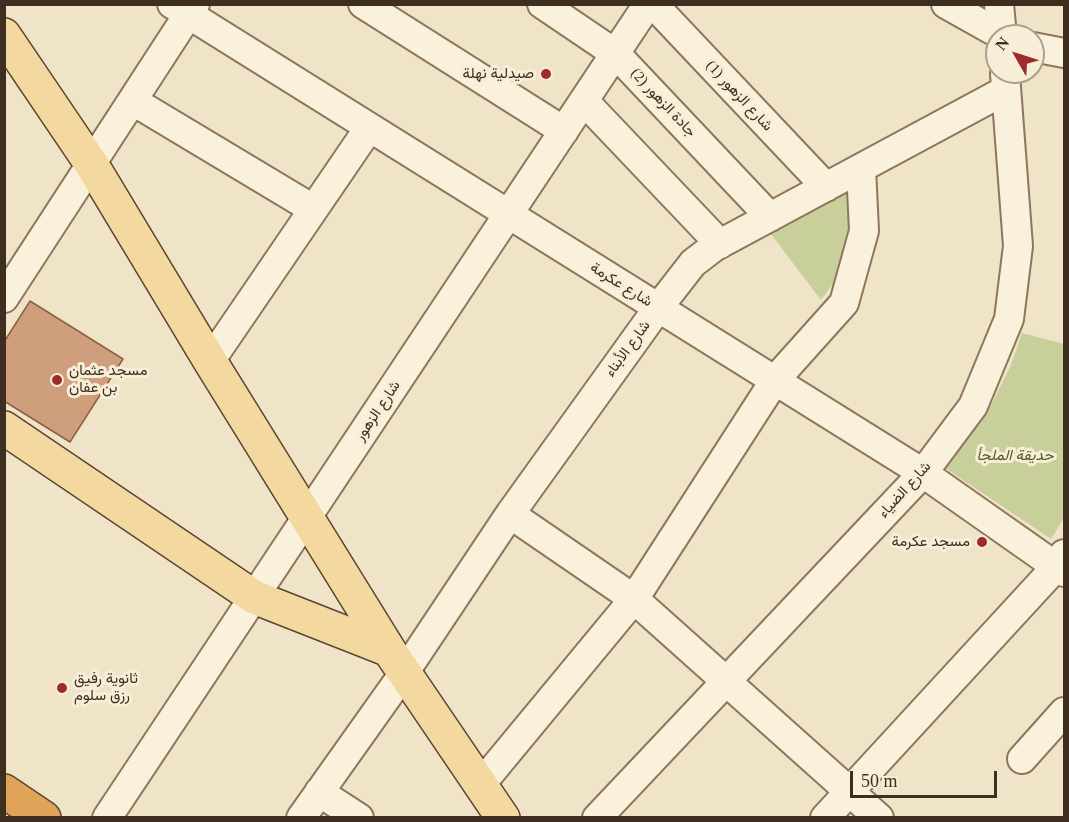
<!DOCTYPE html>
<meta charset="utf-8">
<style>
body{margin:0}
#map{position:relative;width:1069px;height:822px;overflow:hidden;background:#f0e4c8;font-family:"Times New Roman",serif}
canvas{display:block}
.frame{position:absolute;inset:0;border:6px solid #3d2e20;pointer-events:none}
.north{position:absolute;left:985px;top:24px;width:60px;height:60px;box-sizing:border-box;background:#f7eed8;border:2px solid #ada18e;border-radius:50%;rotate:309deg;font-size:16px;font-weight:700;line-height:24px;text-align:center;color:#3d2e20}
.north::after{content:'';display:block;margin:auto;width:21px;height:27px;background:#9e2a2b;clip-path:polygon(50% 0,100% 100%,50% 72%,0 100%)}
.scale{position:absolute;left:850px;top:771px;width:147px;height:27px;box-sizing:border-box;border:3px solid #3d2e20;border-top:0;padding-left:8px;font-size:18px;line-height:21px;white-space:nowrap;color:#3d2e20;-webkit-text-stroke:4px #f7eed8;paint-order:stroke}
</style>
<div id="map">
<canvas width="1069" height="822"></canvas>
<div class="frame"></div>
<div class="north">N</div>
<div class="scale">50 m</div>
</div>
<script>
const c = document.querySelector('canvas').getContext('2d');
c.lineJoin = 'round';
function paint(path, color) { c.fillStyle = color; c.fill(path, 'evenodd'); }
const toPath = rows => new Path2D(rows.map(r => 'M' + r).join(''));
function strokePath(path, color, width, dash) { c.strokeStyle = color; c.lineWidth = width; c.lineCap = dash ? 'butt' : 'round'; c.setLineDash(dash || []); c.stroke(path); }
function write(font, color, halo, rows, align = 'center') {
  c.font = font + ' "Times New Roman",Vazirmatn,serif'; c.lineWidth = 6; c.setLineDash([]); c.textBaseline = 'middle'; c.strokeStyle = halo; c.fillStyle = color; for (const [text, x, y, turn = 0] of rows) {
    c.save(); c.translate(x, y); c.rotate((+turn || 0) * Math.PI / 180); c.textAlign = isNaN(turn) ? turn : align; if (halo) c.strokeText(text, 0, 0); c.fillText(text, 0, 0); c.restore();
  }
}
paint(toPath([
 [852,186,854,231,843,270,821,300,767,229],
 [1022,333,1064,344,1064,518,1051,539,945,468,990,407,1011,365]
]), '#c9cf9b');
const building = toPath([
 [30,301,123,359,70,442,4,401,4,342,30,301]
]);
paint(building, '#cf9f7d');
strokePath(building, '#8d5f41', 1.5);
const minor = toPath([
 [172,4,923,473,1064,572],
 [363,4,564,131],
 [542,4,616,54,770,217],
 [653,4,826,187],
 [946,4,1003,36],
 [999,4,1002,36],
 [1033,47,1064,53],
 [133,101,313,209],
 [584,101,720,244],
 [4,298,195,4],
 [210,361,369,128],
 [510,514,634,599,879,818],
 [1022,759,1064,712],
 [481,784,634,599,775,380,844,303,864,231,861,168],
 [319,792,359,818],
 [107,818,648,4],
 [301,818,404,673,510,514,658,308,693,263,714,247,1006,90],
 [597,818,923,473,973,406,1009,319,1018,246,1005,74],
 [825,818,1056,567,1064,554]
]);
const major = toPath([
 [4,35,92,165,210,361,389,650,503,818],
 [4,428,254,597,389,650]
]);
const highway = toPath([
 [4,791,44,818]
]);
strokePath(minor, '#8d765c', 32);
strokePath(major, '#5b4430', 36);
strokePath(highway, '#5b4430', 36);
strokePath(minor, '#faf1dc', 28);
strokePath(major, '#f3d9a0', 33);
strokePath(highway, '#e0a458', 33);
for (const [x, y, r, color] of [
 [546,74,6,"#9e2a2b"],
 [57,380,6,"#9e2a2b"],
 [982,542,6,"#9e2a2b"],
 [62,688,6,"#9e2a2b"]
]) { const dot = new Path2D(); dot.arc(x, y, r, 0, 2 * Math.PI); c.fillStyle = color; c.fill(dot); strokePath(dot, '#f7eed8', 2); }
write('15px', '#3d2e20', '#f7eed8', [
 ["صيدلية نهلة",534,74],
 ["مسجد عثمان",69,371,"left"],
 ["بن عفان",69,388,"left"],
 ["مسجد عكرمة",970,542],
 ["ثانوية رفيق",74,679,"left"],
 ["رزق سلوم",74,696,"left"]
], 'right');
write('15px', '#3d2e20', '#f7eed8', [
 ["شارع الزهور (1)",739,96,47],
 ["جادة الزهور (2)",663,103,47],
 ["شارع عكرمة",621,285,32],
 ["شارع الأبناء",628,349,-54],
 ["شارع الزهور",378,411,-56],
 ["شارع الضياء",905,490,-48]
]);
write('italic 15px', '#4d5a26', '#f7eed8', [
 ["حديقة الملجأ",1015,456]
]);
</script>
